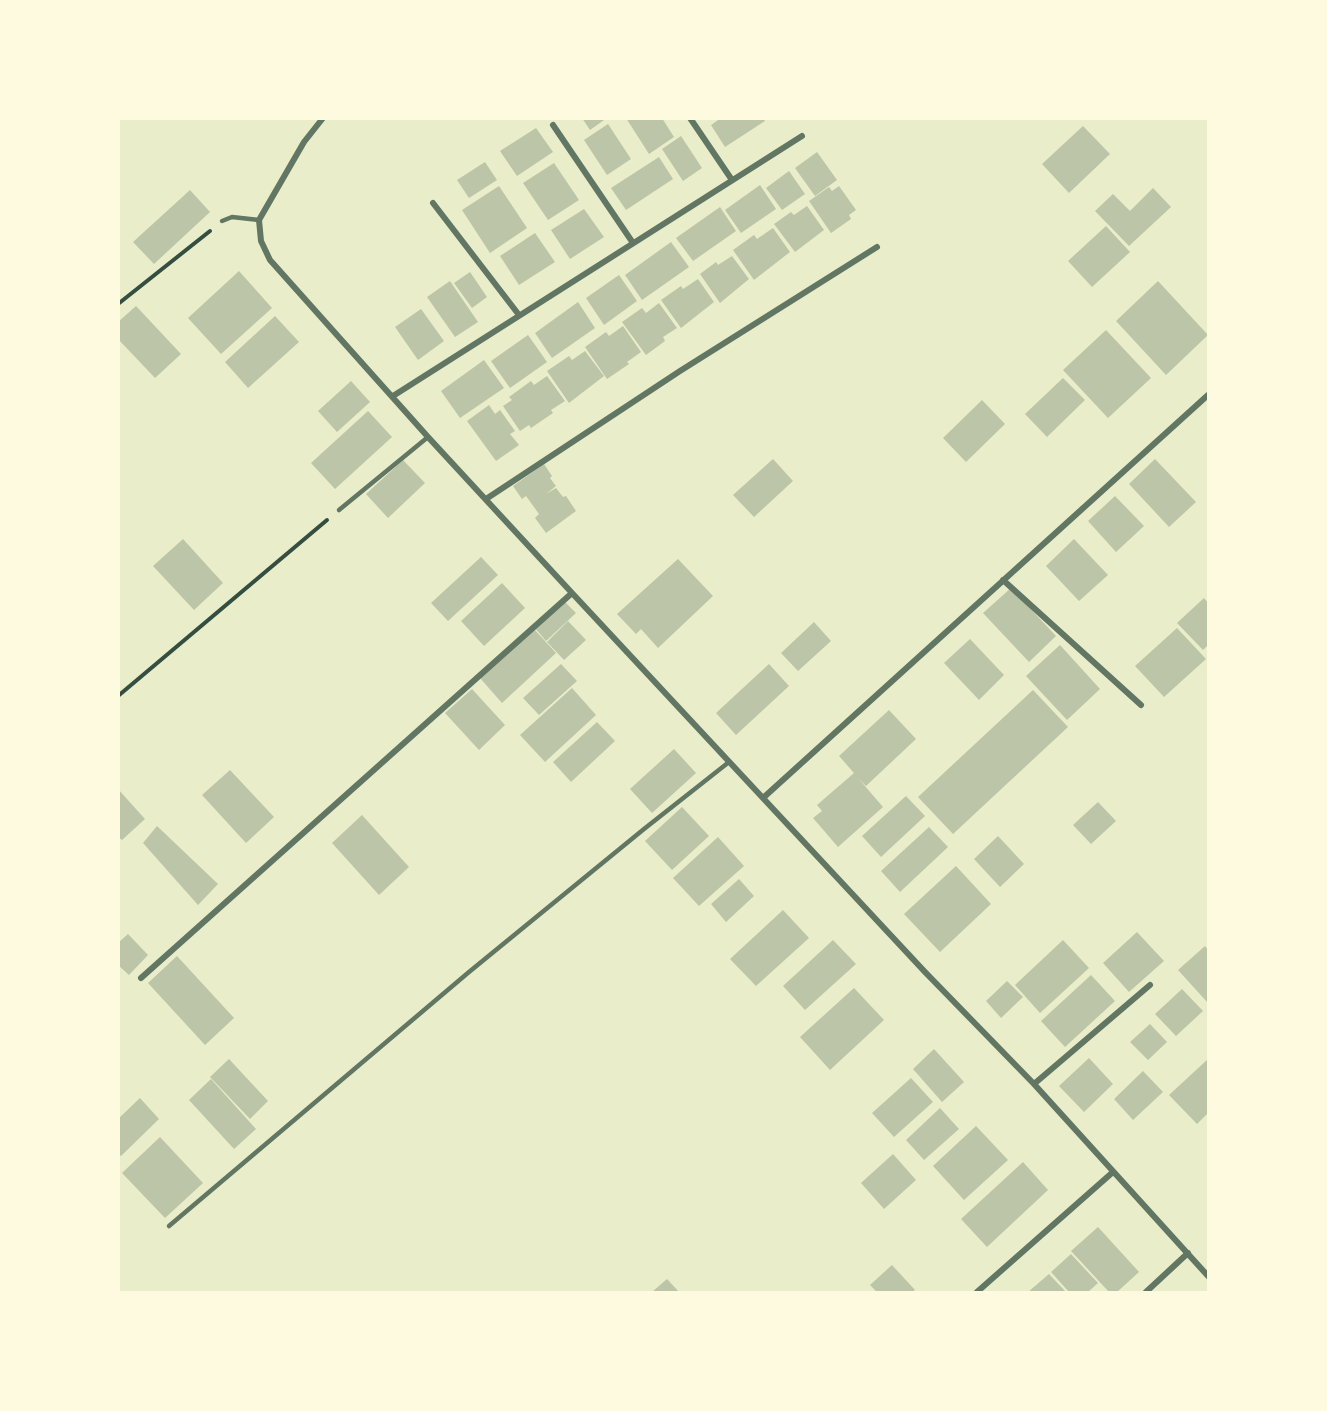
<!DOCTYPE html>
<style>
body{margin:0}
#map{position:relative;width:1327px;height:1411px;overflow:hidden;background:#e9edc9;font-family:"Archivo Narrow",sans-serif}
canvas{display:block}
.frame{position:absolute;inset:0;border:120px solid #fefae0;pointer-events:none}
</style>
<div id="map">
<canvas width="1327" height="1411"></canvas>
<div class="frame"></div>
</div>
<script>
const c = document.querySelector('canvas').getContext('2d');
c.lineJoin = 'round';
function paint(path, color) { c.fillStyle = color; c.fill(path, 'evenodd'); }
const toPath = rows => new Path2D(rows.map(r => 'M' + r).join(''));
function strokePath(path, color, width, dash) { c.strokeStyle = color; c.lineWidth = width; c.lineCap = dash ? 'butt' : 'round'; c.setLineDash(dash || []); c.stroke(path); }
paint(toPath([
 [582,118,607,118,590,130],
 [626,118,662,118,674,137,649,154],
 [721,118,763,118,765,121,725,147,711,125],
 [608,124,631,159,607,175,584,140],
 [1083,126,1110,154,1069,193,1042,164],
 [536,128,553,152,517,176,500,151],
 [681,136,702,168,683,181,662,149],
 [817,152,837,180,815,196,795,168],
 [659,157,673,179,626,210,611,188],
 [485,162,497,180,469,198,457,180],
 [554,163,579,200,548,220,523,183],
 [789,171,805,194,782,210,766,188],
 [760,185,776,209,741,233,725,210],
 [499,186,527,228,490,253,462,210],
 [839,186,856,210,849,215,851,219,831,233,809,201,829,187,832,191],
 [1153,188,1171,207,1129,246,1095,211,1113,194,1130,211],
 [190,190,210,212,154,264,133,242],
 [807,206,824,230,795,252,774,224,791,212,794,215],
 [720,207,736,231,693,261,676,238],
 [584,209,604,237,570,259,551,230],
 [1106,226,1130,252,1092,287,1068,261],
 [773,228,790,252,754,280,733,250,754,235,757,239],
 [535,233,555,262,519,285,500,256],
 [671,242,689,267,642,300,625,275],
 [732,256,749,279,720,303,700,274,716,262,718,265],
 [239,271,272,308,221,354,188,318],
 [470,272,487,297,472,308,454,283],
 [619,275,637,301,604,325,586,298],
 [698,279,714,302,681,328,661,300,681,286,683,289],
 [450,281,478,322,455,337,427,297],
 [1158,281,1208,335,1166,375,1116,321],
 [578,302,595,328,552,358,535,333],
 [659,303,677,328,663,337,665,341,646,355,622,322,642,308,646,313],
 [136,306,181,354,155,378,118,339,118,322],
 [421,309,444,341,418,360,395,327],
 [275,316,299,342,248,388,225,362],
 [623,326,641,352,627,362,629,364,607,379,585,347,606,332,609,336],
 [1106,330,1151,378,1108,418,1063,370],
 [528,335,547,362,510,388,491,361],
 [585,351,604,376,569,403,547,371,569,356,572,360],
 [484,360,504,388,460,418,441,391],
 [547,376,565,401,551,410,553,413,531,428,529,425,520,431,503,406,512,400,509,397,531,381,534,385],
 [1063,378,1085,400,1047,437,1025,414],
 [351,381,370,402,337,432,318,411],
 [982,400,1005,424,966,462,943,438],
 [489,405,495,414,500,410,515,431,510,434,519,445,496,461,467,421],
 [368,411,392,437,335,489,311,463],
 [773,459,793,481,754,517,733,495],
 [1155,459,1196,502,1169,527,1129,484],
 [403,460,425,483,388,518,366,494],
 [544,464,552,476,550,478,556,486,546,494,556,488,563,497,566,496,576,511,546,533,535,518,539,514,526,496,522,499,513,486],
 [1115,496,1144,526,1116,552,1088,521],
 [183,539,223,583,194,610,153,566],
 [1074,539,1108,575,1079,601,1046,566],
 [481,557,498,575,448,621,431,603],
 [678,559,713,596,658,648,641,629,636,634,617,614],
 [502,583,525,608,484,646,461,621],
 [1011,588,1056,636,1029,662,983,613],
 [1204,598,1208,603,1208,645,1203,650,1177,623],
 [564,601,576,613,546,641,535,628],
 [568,621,586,640,564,660,547,642],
 [814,622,831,641,798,671,781,653],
 [1177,628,1206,659,1164,697,1135,666],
 [534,629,556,653,502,703,480,678],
 [970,639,1004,675,979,700,944,663],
 [1060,645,1100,689,1067,720,1026,676],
 [561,664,577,681,539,715,523,698],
 [769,664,789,686,736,735,716,713],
 [572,688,596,715,545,762,520,735],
 [472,689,505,725,479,750,445,713],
 [1033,690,1068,727,953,834,918,797],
 [889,710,916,739,866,786,858,778,883,807,838,847,813,818,822,811,817,805,854,773,839,756],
 [597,722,615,741,571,782,553,762],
 [674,749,696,773,652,813,630,789],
 [230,770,274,817,246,843,202,795],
 [118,789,145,819,122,840,118,837],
 [906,796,925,816,881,857,862,836],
 [1098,802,1116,821,1091,844,1073,825],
 [682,807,709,836,672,870,645,841],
 [362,815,409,867,379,895,332,843],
 [157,826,218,884,198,905,143,843],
 [929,827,948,847,900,892,881,871],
 [998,836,1024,864,1000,887,974,859],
 [718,837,744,866,699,906,673,878],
 [956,866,991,904,940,952,904,914],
 [739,879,754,896,726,922,711,904],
 [783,910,809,938,756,986,730,959],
 [1137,932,1164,961,1129,992,1103,963],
 [128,934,148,955,129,975,118,965,118,943],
 [833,940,856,964,805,1010,783,986],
 [1063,940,1089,968,1040,1013,1015,985],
 [1205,946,1208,950,1208,1003,1178,970],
 [177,956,234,1018,205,1045,148,983],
 [1091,975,1115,1001,1065,1047,1041,1021],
 [1007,981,1023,997,1001,1018,986,1001],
 [854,988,884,1020,830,1070,800,1037],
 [1182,989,1203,1011,1176,1036,1155,1014],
 [1150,1024,1167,1042,1148,1060,1130,1042],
 [934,1049,964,1082,942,1102,913,1069],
 [1089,1058,1113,1084,1084,1112,1059,1086],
 [229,1059,268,1101,250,1119,210,1077],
 [1208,1059,1208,1113,1197,1124,1169,1095],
 [1143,1071,1163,1092,1133,1120,1114,1099],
 [911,1078,933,1102,894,1137,872,1113],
 [211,1079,256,1129,234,1149,189,1100],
 [140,1098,159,1119,121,1156,118,1153,118,1119],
 [940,1108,959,1129,924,1160,906,1140],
 [976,1126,1008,1160,964,1200,933,1166],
 [160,1137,203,1183,165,1218,122,1173],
 [893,1154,916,1180,884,1209,861,1183],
 [1023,1162,1048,1190,987,1247,961,1219],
 [1098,1227,1139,1272,1117,1292,1109,1292,1071,1251],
 [1071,1254,1098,1283,1088,1292,1069,1292,1051,1272],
 [892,1265,915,1290,912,1292,877,1292,870,1285],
 [1049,1274,1066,1292,1028,1292],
 [667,1279,679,1292,652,1292]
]), '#bcc5a7');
strokePath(toPath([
 [118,304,210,231],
 [118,696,327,520]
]), '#344e41', 4);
strokePath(toPath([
 [222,221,232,217,259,220],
 [339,510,428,437],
 [169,1226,469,972,644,829,729,762]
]), '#617663', 4.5);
strokePath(toPath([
 [323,118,304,142,259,220,261,241,270,260,428,437,572,593,925,972,1034,1084,1208,1276],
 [690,118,732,180],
 [553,125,633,243],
 [433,203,519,315],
 [393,396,802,136],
 [486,499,680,371,877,247],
 [1003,580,1141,705],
 [763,798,1208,395],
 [141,978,572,593],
 [1034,1084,1150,985],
 [977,1292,1113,1172],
 [1146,1292,1188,1253]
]), '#617663', 6);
</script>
